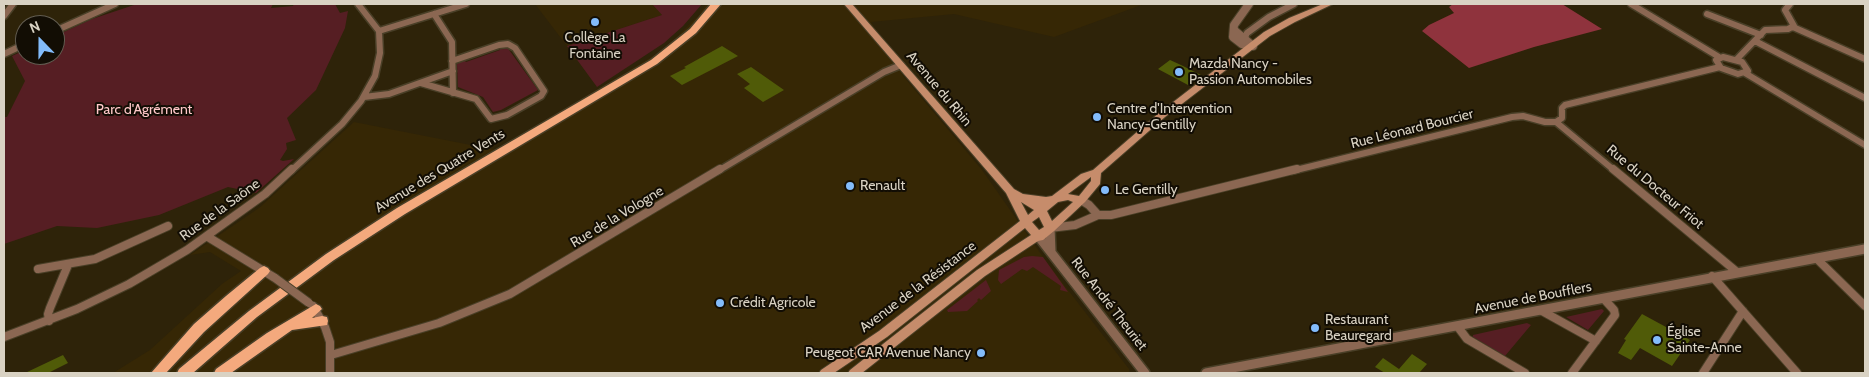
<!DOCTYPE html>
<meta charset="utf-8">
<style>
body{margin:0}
#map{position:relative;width:1869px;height:377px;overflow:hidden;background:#2e2309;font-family:Cabin,sans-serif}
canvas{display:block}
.frame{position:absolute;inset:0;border:5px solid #d9d2c3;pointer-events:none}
.north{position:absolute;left:15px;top:15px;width:50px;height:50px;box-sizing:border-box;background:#120d04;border:1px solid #625c50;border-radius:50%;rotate:338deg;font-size:14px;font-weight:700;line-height:20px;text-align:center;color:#d9d2c3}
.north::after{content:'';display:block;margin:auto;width:18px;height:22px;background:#83bcfb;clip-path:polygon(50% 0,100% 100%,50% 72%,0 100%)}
</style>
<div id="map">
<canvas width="1869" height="377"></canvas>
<div class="frame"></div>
<div class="north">N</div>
</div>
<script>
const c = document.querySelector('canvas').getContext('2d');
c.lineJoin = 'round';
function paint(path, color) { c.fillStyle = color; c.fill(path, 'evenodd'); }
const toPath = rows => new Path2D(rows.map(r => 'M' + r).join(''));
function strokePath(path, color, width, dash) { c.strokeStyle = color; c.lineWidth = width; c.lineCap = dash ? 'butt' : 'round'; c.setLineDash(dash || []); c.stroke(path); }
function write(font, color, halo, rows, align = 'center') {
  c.font = font + ' Cabin,sans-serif'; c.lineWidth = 4; c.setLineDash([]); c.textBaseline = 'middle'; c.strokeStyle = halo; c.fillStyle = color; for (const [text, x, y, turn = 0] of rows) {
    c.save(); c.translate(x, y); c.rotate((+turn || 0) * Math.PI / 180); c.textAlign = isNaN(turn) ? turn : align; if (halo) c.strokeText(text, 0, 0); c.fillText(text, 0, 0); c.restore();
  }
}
paint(toPath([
 [535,4,652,4,662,15,567,46],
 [706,4,1144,4,1054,37,954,14,871,22,904,77,982,170,1048,264,1129,369,1129,373,113,373,150,350,222,284,241,271,210,252,190,255,259,208,354,122,496,150,663,50,700,14]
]), '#362705');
paint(toPath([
 [137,4,273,4,271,8,293,6,294,4,335,4,340,13,348,11,345,28,316,90,287,118,296,140,286,143,287,149,280,160,283,161,294,159,256,193,228,187,159,215,97,228,57,226,4,244,4,117,7,117,25,81,12,56,25,50,25,55,55,55,55,36,92,19],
 [652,4,702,4,683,26,664,43,597,87,567,46,662,15],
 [499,47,507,47,538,90,501,110,493,112,483,97,458,87,457,64,464,60,466,62,500,50],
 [1032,256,1043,257,1068,292,1060,290,1061,286,1033,267,1027,271,1022,269,1001,284,998,280,999,270,1024,257],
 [986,280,991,291,981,300,979,298,977,300,978,301,967,311,948,312,947,310],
 [1602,309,1604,311,1588,330,1566,317],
 [1527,323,1531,325,1505,356,1473,337,1473,335]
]), '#561e23');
paint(toPath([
 [1453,4,1562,4,1602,29,1534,47,1469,68,1422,31,1429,25,1454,13,1449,7]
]), '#8f333d');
paint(toPath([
 [722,46,738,56,682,85,670,76,686,68,684,67],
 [1170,60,1181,65,1201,75,1188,85,1158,69],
 [751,67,784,90,763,102,744,88,750,84,737,74],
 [1642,314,1690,340,1672,366,1640,348,1631,360,1618,353,1626,340,1624,339],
 [1412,354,1427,364,1419,373,1385,373,1375,367,1383,358,1399,369],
 [63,355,68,363,48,373,25,373]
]), '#505b08');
const minorFar1 = toPath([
 [1631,4,1719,57],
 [434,14,452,42,453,93],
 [1707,14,1761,35],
 [4,16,13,4],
 [1793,27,1865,59],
 [55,31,115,4],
 [379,31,466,4],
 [1755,41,1865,98],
 [1242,44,1247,33,1269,17,1294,4],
 [4,54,25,44],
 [1723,57,1742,62,1748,71,1738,74,1721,68,1716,60,1723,57],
 [1737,59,1765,30,1788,29,1794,26,1785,10,1790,4],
 [1745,73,1865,145],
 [421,83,476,99,491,119,507,115,541,96,544,91,515,48,508,44,499,45,452,61],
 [364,97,389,94,453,71],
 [1556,122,1615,171],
 [291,171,342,124,361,101,375,76,380,53,379,31,358,4],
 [718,171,884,72,901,65],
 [1292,171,1512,117,1523,116,1545,122,1556,122,1562,118,1562,108,1565,105,1720,67]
]);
const minor = toPath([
 [1613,169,1737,272],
 [1081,200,1089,205,1098,215],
 [1098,215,1111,215,1297,169],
 [1050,228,1075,225,1098,215],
 [208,237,275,278],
 [1816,258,1865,306],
 [38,269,95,259,168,226],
 [1712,276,1797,373],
 [313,306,325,327,330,342,330,373],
 [1542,311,1596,341],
 [49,321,48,314,50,308,68,265],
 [1458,327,1467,339,1525,373],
 [4,337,77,309,129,284,187,250,265,194,292,169],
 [331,355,439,323,510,294,720,169],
 [1572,373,1615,315,1614,310,1604,299],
 [1703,373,1743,311]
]);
const tertiaryFar1 = toPath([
 [1249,4,1234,25,1233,37,1242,44,1253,46],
 [1234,30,1253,46]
]);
const tertiary = toPath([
 [1050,228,1051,251],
 [1039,237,1145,373],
 [1206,373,1865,249]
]);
const secondary = toPath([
 [844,4,852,4,1014,189,1023,194,1046,197,1052,196,1081,174,1093,170,1159,113,1264,32,1289,18,1323,4,1333,4,1295,22,1270,36,1165,117,1101,173,1100,184,1085,202,1054,231,1043,240,1038,241,985,276,862,373,848,373,850,370,977,270,1031,235,1025,228,887,337,834,373,819,373,821,370,879,331,1020,221,1006,193,844,4],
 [1091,177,1091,181,1079,196,1068,194,1091,177],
 [1068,200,1073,202,1052,221,1047,211,1058,202,1068,200],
 [1021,202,1034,210,1028,215,1021,202],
 [1039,217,1044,227,1039,230,1032,222,1039,217]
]);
const primary = toPath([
 [711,4,721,4,696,33,657,64,405,214,334,260,257,317,193,373,177,373,179,369,249,311,326,254,397,208,651,60,690,29,711,4],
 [264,266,268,268,270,271,268,274,204,332,166,373,151,373,194,324,226,296,260,268,264,266],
 [316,304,320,306,322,309,312,318,322,316,327,317,328,321,327,325,292,330,231,373,214,373,216,369,267,333,316,304]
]);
strokePath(minorFar1, '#493f27', 9);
strokePath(minor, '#493f27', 10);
strokePath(tertiaryFar1, '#493f27', 10);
strokePath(tertiary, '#493f27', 12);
strokePath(secondary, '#493f27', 2);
strokePath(primary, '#493f27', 3);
strokePath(minorFar1, '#8b6752', 6);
strokePath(minor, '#8b6752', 8);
strokePath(tertiaryFar1, '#8b6752', 8);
strokePath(tertiary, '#8b6752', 9);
paint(secondary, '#c68c6b');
paint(primary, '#f4a97d');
const minorBridge = toPath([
 [275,278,309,303]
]);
strokePath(minorBridge, '#493f27', 10, []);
strokePath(minorBridge, '#8b6752', 8);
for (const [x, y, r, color] of [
 [595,22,5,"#83bcfb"],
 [1179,72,5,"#83bcfb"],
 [1097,117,5,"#83bcfb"],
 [850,186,5,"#83bcfb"],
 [1105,190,5,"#83bcfb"],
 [720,303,5,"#83bcfb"],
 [1315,328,5,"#83bcfb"],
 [1657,340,5,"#83bcfb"],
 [981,353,5,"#83bcfb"]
]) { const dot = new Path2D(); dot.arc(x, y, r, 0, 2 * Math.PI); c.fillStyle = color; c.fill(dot); strokePath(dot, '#120d04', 2); }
write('14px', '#d9d2c3', '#120d04', [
 ["Collège La",595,38,"center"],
 ["Fontaine",595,54,"center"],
 ["Mazda Nancy -",1189,64],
 ["Passion Automobiles",1189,80],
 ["Centre d'Intervention",1107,109],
 ["Nancy-Gentilly",1107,125],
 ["Renault",860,186],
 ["Le Gentilly",1115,190],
 ["Crédit Agricole",730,303],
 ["Restaurant",1325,320],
 ["Beauregard",1325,336],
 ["Église",1667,332],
 ["Sainte-Anne",1667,348],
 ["Peugeot CAR Avenue Nancy",971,353,"right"]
], 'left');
write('14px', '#d9d2c3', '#120d04', [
 ["Avenue du Rhin",939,89,50],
 ["Rue Léonard Bourcier",1412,129,-14],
 ["Avenue des Quatre Vents",440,171,-31],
 ["Rue du Docteur Friot",1655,187,40],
 ["Rue de la Saône",220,210,-36],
 ["Rue de la Vologne",617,217,-31],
 ["Avenue de la Résistance",918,287,-37],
 ["Avenue de Boufflers",1533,298,-11],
 ["Rue André Theuriet",1109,304,52]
]);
write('14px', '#ffc8c9', '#120d04', [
 ["Parc d'Agrément",144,110]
]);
</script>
